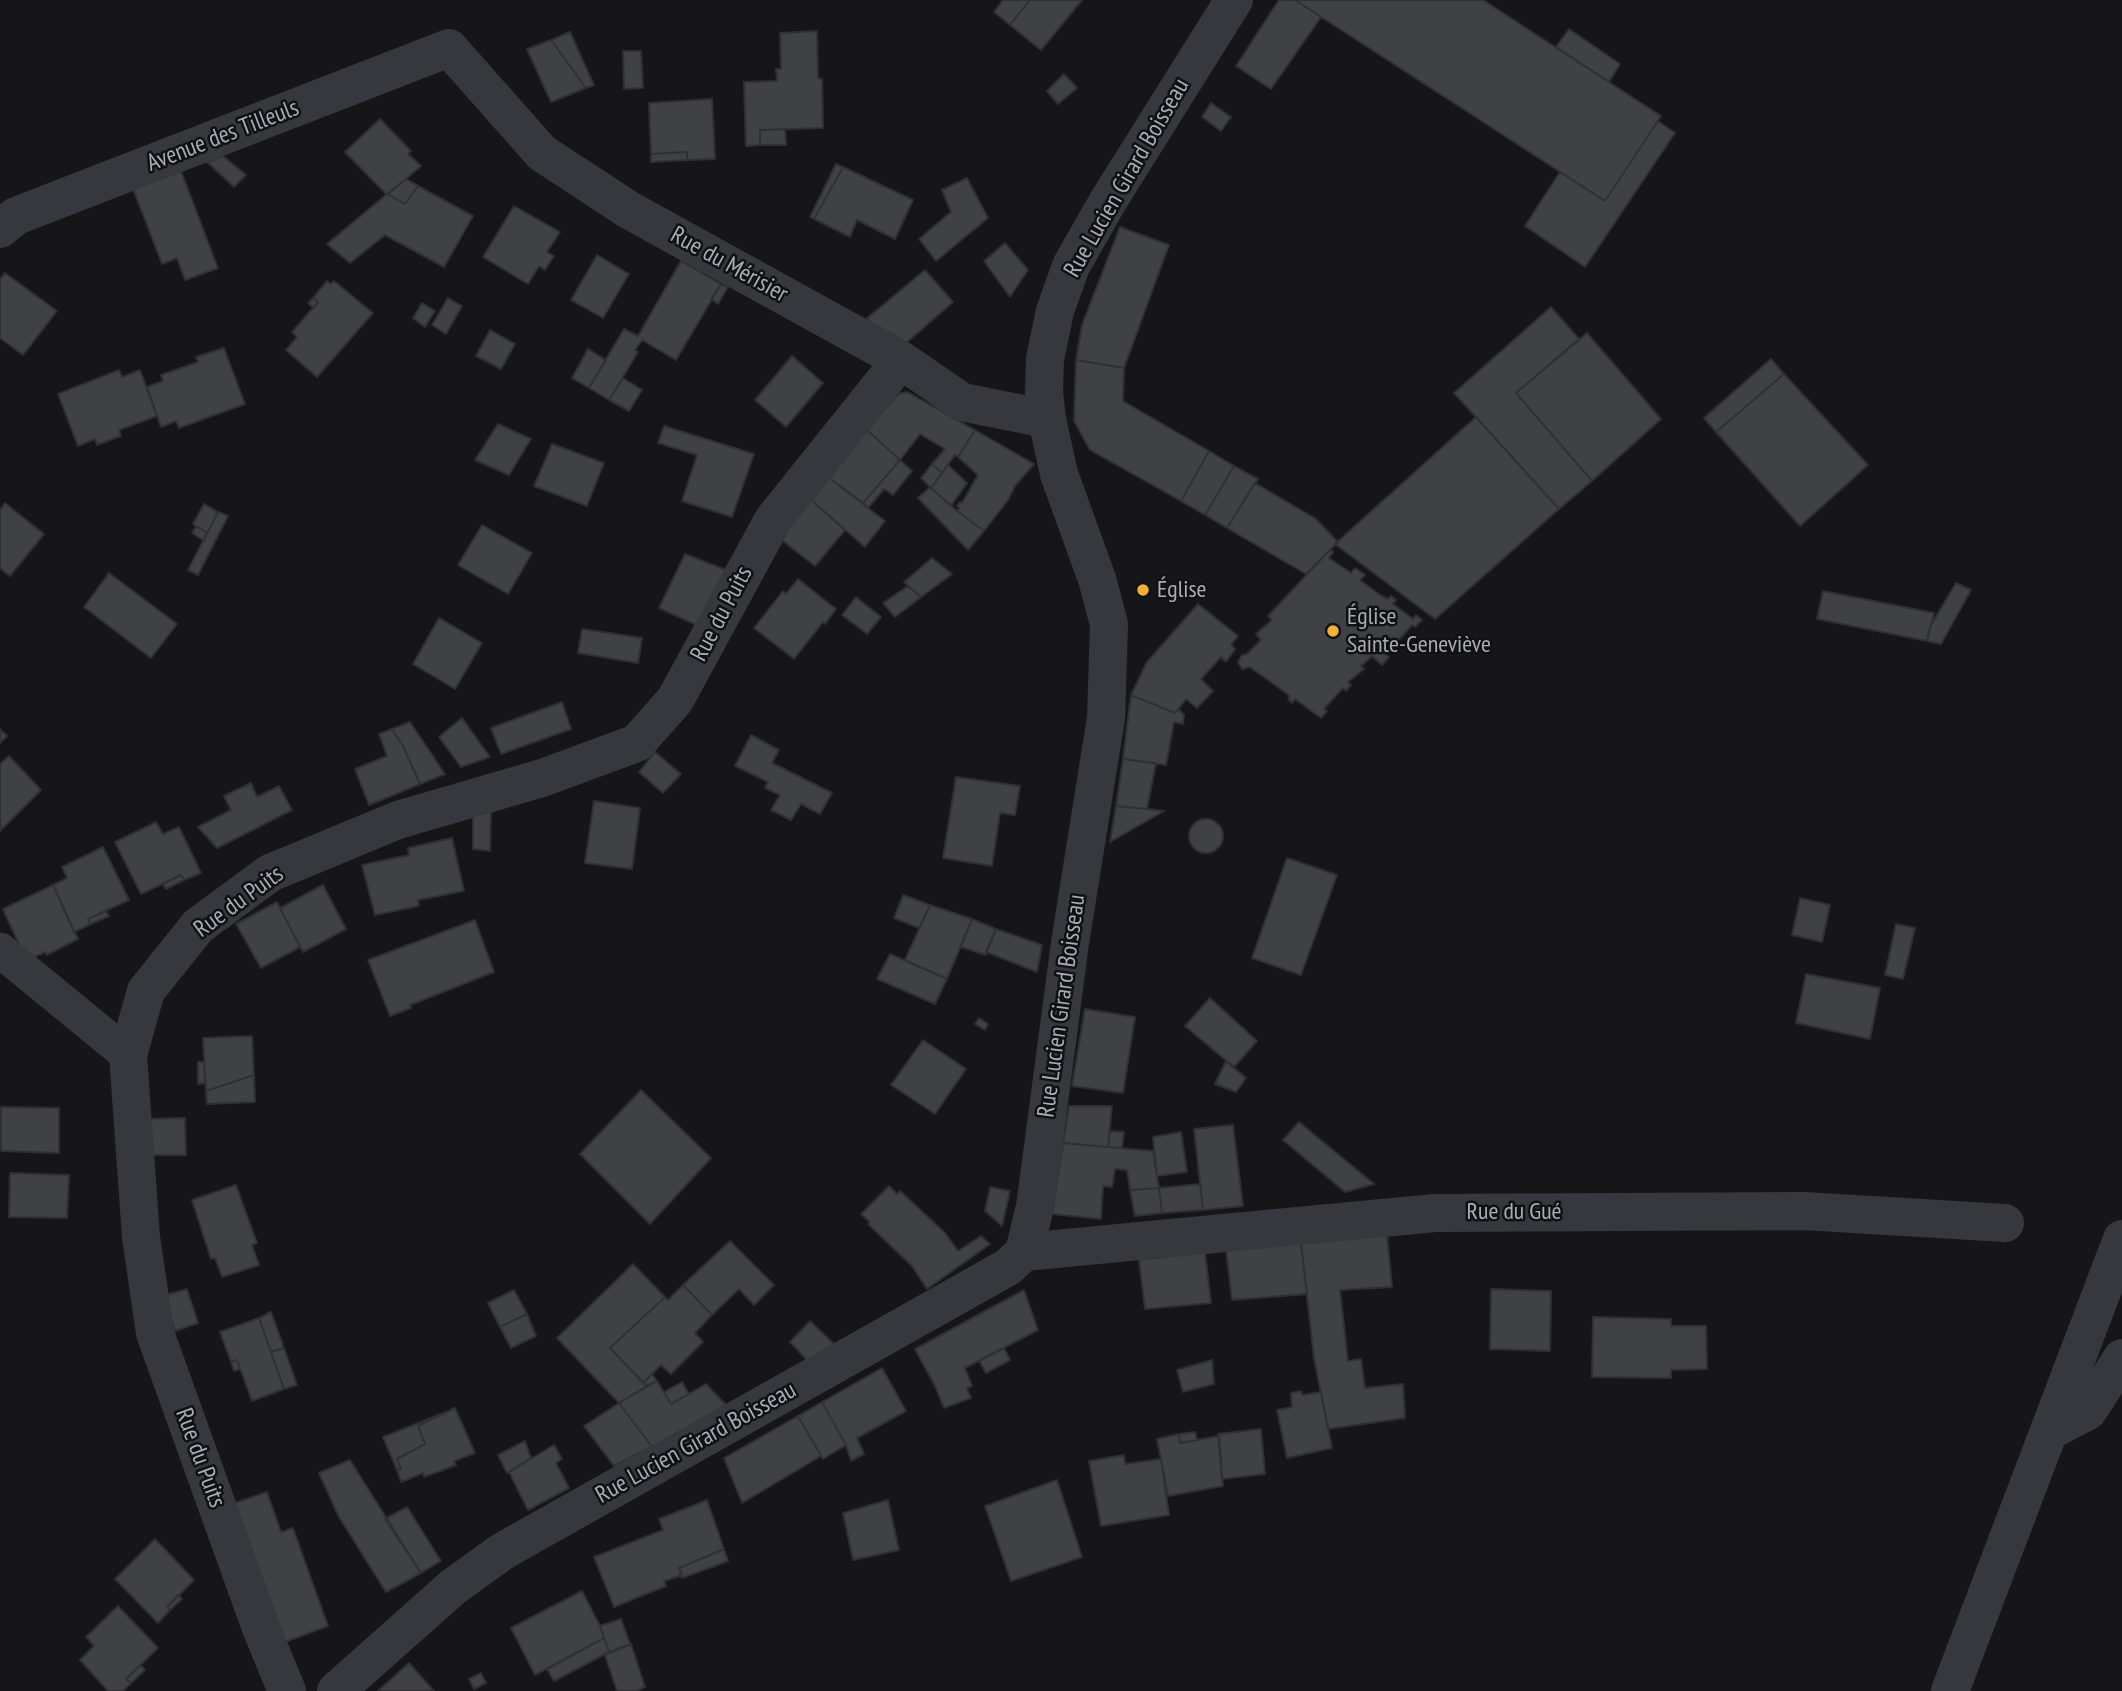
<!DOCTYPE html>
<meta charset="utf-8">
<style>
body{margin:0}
canvas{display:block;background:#161618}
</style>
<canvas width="2122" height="1691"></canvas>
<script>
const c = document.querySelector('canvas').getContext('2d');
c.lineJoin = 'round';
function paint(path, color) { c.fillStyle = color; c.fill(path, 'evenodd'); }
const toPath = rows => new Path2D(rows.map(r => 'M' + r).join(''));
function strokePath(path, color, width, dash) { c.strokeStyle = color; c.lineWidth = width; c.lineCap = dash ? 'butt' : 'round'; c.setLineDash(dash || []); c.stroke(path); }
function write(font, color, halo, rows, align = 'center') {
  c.font = font + ' "PT Sans Narrow",sans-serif'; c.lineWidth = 5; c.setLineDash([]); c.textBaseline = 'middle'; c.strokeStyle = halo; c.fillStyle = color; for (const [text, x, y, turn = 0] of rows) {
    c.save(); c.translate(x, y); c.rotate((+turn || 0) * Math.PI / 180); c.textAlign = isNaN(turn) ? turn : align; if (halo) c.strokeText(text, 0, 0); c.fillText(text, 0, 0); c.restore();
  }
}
const building = toPath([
 [1003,0,1030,0,1010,25,994,12,1003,0],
 [1030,0,1082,0,1041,50,1010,25,1030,0],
 [1279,0,1295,0,1321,17,1271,89,1236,66,1279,0],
 [1295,0,1483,0,1661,116,1605,201,1295,0],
 [1569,29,1620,64,1609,82,1556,47,1569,29],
 [817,31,818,78,822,79,823,128,760,130,760,145,746,146,744,82,777,81,776,69,781,69,780,33,817,31],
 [570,32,594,85,586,88,551,40,570,32],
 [551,40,586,88,551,102,527,49,551,40],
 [623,51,641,51,643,88,624,89,623,51],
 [1064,74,1077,88,1058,104,1047,91,1064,74],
 [712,99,715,159,687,160,687,152,651,154,649,103,712,99],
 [1211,103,1231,117,1221,131,1202,117,1211,103],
 [380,119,411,151,408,154,421,166,387,195,345,152,380,119],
 [1658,121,1675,133,1585,267,1525,226,1560,172,1605,201,1658,121],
 [785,129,786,145,760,145,760,130,785,129],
 [687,152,687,160,651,162,651,154,687,152],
 [223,156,246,175,234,187,207,162,223,156],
 [836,164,843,167,814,219,810,217,836,164],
 [843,167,913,200,895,239,857,220,850,237,814,219,843,167],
 [181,171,218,268,185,280,177,258,162,264,133,189,181,171],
 [967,178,988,218,936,261,919,239,951,212,942,190,967,178],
 [406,179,418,186,405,204,387,194,406,179],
 [418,186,473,216,444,267,385,235,350,263,327,244,387,194,405,204,418,186],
 [514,206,560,232,547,252,554,256,545,270,539,266,528,284,483,257,514,206],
 [1120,227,1169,245,1124,368,1076,360,1082,325,1120,227],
 [1005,243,1028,270,1010,297,984,261,1005,243],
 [597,255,629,274,603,318,571,300,597,255],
 [681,261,721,284,676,360,642,340,635,350,638,352,609,400,589,388,624,329,638,336,681,261],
 [925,270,953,302,906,343,866,319,925,270],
 [5,273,57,311,23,355,0,338,0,279,5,273],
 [327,281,331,284,334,281,373,313,317,377,286,350,297,337,292,332,318,302,313,298,327,281],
 [721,284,728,287,718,304,711,299,721,284],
 [313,298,318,302,314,308,308,303,313,298],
 [448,298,462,306,446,334,432,325,448,298],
 [422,303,435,311,425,327,413,318,422,303],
 [1551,307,1579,339,1516,393,1592,481,1559,509,1454,393,1551,307],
 [490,330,515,344,501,369,476,356,490,330],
 [1587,333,1661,419,1592,481,1516,393,1587,333],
 [224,348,245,404,179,428,176,421,161,427,147,387,163,381,161,375,198,362,196,357,224,348],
 [588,349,606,360,589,388,572,378,588,349],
 [792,356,823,383,786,427,755,400,792,356],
 [1771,359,1784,374,1716,432,1704,418,1771,359],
 [1076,360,1124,368,1123,401,1209,451,1181,501,1090,450,1074,421,1076,360],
 [119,370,122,377,140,370,157,416,119,430,121,436,97,445,95,439,78,446,58,394,119,370],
 [1784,374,1868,465,1800,526,1716,432,1784,374],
 [623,378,642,390,629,411,609,400,623,378],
 [907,392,975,430,958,457,955,455,942,473,932,464,945,449,920,434,900,460,867,430,898,394,907,392],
 [1476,417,1559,509,1435,619,1335,544,1476,417],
 [498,424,531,439,509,475,475,460,498,424],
 [664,426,754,454,732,517,682,501,697,455,658,443,664,426],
 [867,430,900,460,863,503,828,477,867,430],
 [975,430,1034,464,1015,486,1008,500,984,531,957,511,960,508,957,506,960,502,962,503,978,475,958,457,975,430],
 [552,444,604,463,587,506,534,486,552,444],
 [1209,451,1234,466,1205,515,1181,501,1209,451],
 [900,460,912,471,893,495,884,489,868,508,863,503,900,460],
 [932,464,942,473,931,488,921,478,932,464],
 [948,465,967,483,951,506,931,488,948,465],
 [1234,466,1258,479,1227,528,1205,515,1234,466],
 [828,477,885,521,865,547,810,499,828,477],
 [1255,483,1316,519,1338,542,1306,574,1227,528,1255,483],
 [930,487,957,511,984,531,968,550,918,498,930,487],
 [810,499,845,530,815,566,778,537,810,499],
 [5,503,44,534,10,576,0,568,0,510,5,503],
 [204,504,218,512,207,533,193,524,204,504],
 [218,512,228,516,198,575,188,570,218,512],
 [482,525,532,553,508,594,458,565,482,525],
 [196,526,207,533,204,541,192,533,196,526],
 [1330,550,1333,552,1329,558,1351,573,1355,568,1365,575,1360,580,1380,595,1388,599,1391,596,1396,600,1393,604,1413,619,1416,615,1422,620,1415,627,1412,625,1386,654,1389,657,1382,665,1372,656,1361,666,1364,669,1348,682,1351,685,1346,691,1343,688,1324,709,1327,711,1321,718,1295,699,1292,703,1288,699,1290,696,1250,667,1242,669,1238,662,1242,655,1247,654,1261,640,1256,634,1272,620,1268,616,1330,550],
 [685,554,726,570,701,627,659,608,685,554],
 [932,558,952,574,921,597,904,582,932,558],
 [109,573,177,624,151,658,84,607,109,573],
 [798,579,836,609,825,624,823,622,794,659,754,628,783,591,786,594,798,579],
 [1956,583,1971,590,1941,644,1927,641,1930,627,1956,583],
 [908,586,921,597,895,617,883,603,908,586],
 [1823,591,1934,613,1927,641,1817,619,1823,591],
 [856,597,881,617,867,634,842,615,856,597],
 [1198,604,1238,636,1231,645,1235,649,1226,662,1221,657,1201,679,1213,691,1197,708,1186,699,1175,713,1131,695,1147,662,1198,604],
 [439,618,482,643,455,689,413,664,439,618],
 [582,629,642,638,638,663,578,653,582,629],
 [1131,695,1175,713,1178,709,1184,715,1183,724,1174,722,1166,765,1123,759,1131,695],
 [562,702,571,729,501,754,491,728,562,702],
 [462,718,490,757,461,767,439,737,462,718],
 [410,722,445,774,420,784,403,746,392,729,410,722],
 [0,729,7,736,0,743,0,729],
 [392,729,403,746,420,784,369,805,355,769,387,756,379,734,392,729],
 [751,735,779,750,772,763,832,793,820,814,801,804,791,820,771,810,780,795,765,788,768,782,735,766,751,735],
 [655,752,681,774,663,793,639,772,655,752],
 [9,756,41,790,0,831,0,764,9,756],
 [1123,759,1156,763,1147,809,1116,806,1123,759],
 [956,777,1020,786,1015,815,1000,813,992,866,943,858,956,777],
 [251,783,257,797,279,786,292,810,217,848,198,827,231,810,224,796,251,783],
 [594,801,640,808,632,869,585,863,594,801],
 [1116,806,1147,809,1164,811,1110,842,1116,806],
 [491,810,490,851,473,849,473,815,491,810],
 '1189 836a17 17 0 1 1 34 0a17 17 0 1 1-34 0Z',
 [156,822,163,834,179,827,201,873,184,880,181,875,141,894,115,842,156,822],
 [452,838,464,891,418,900,419,906,375,915,362,865,409,855,408,848,452,838],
 [103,847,129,900,88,919,91,924,74,932,53,885,67,878,62,867,103,847],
 [1287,858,1337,875,1301,975,1252,958,1287,858],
 [181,875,184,880,166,889,163,884,181,875],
 [53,885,78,939,47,955,46,952,26,960,3,909,53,885],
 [323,885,346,929,303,952,280,908,323,885],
 [903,895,930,905,919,928,894,918,903,895],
 [1800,898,1830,905,1822,942,1792,935,1800,898],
 [277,902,300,947,261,968,236,924,277,902],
 [930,905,972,919,947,979,905,960,930,905],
 [106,911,109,916,91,924,88,919,106,911],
 [972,919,996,929,986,955,961,947,972,919],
 [475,920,494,972,410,1005,411,1008,390,1016,368,960,475,920],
 [1896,924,1915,928,1903,979,1885,975,1896,924],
 [996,929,1042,945,1037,972,986,952,996,929],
 [890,954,947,979,935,1004,877,979,890,954],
 [1806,974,1880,988,1870,1039,1796,1023,1806,974],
 [1210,998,1257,1041,1234,1067,1185,1026,1210,998],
 [1085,1009,1135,1017,1123,1093,1072,1086,1085,1009],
 [979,1018,988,1024,985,1030,975,1024,979,1018],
 [252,1036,254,1075,206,1091,203,1038,252,1036],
 [923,1040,966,1069,935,1114,891,1085,923,1040],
 [1226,1061,1246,1078,1236,1092,1215,1084,1226,1061],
 [198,1062,204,1062,205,1083,198,1084,198,1062],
 [254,1075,255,1102,207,1104,206,1091,254,1075],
 [641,1090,711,1158,650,1224,580,1154,641,1090],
 [1069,1106,1112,1106,1108,1147,1063,1143,1069,1106],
 [1,1107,59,1108,59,1153,1,1151,1,1107],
 [185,1118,186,1155,146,1155,145,1119,185,1118],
 [1299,1122,1374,1184,1345,1192,1283,1140,1299,1122],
 [1233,1125,1243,1206,1203,1210,1194,1129,1233,1125],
 [1110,1131,1124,1132,1122,1148,1108,1147,1110,1131],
 [1181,1132,1187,1172,1157,1176,1153,1137,1181,1132],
 [1063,1143,1153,1151,1159,1188,1130,1190,1127,1170,1115,1169,1112,1187,1103,1186,1101,1219,1052,1214,1063,1143],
 [10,1173,69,1175,67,1218,9,1217,10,1173],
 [1200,1184,1203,1210,1162,1213,1159,1188,1200,1184],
 [236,1185,257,1243,252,1245,259,1265,222,1277,215,1258,211,1259,192,1200,236,1185],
 [889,1186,897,1194,900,1191,945,1233,958,1251,981,1236,990,1244,927,1289,912,1266,868,1224,870,1222,861,1214,889,1186],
 [990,1187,1010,1191,1002,1226,985,1211,990,1187],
 [1159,1188,1162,1213,1135,1216,1130,1190,1159,1188],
 [1387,1235,1392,1287,1340,1290,1348,1361,1361,1359,1365,1388,1403,1384,1405,1418,1328,1429,1314,1358,1301,1243,1387,1235],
 [730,1241,774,1285,754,1305,739,1289,712,1315,683,1285,730,1241],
 [1301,1243,1307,1294,1232,1300,1226,1250,1301,1243],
 [1205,1252,1211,1303,1145,1309,1139,1260,1205,1252],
 [633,1264,665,1297,610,1348,647,1386,619,1403,557,1338,633,1264],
 [683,1285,712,1315,695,1333,703,1342,671,1374,661,1365,643,1383,610,1348,665,1297,668,1300,683,1285],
 [187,1289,198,1323,175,1331,163,1296,187,1289],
 [1491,1289,1551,1291,1550,1351,1490,1349,1491,1289],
 [514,1290,527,1314,500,1327,488,1303,514,1290],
 [1024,1290,1038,1330,965,1368,972,1386,967,1388,971,1398,944,1408,935,1386,915,1349,1024,1290],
 [271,1312,284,1348,271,1352,259,1318,271,1312],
 [527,1314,536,1336,511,1348,500,1327,527,1314],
 [1593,1317,1671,1319,1671,1326,1706,1326,1707,1369,1671,1370,1671,1378,1592,1377,1593,1317],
 [259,1318,284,1389,252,1401,237,1360,231,1362,220,1332,259,1318],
 [810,1321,834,1344,807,1360,790,1342,810,1321],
 [284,1348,297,1385,284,1389,271,1352,284,1348],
 [1004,1348,1010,1360,986,1373,979,1361,1004,1348],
 [237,1360,240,1369,234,1371,231,1362,237,1360],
 [1212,1360,1214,1384,1183,1392,1177,1370,1212,1360],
 [882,1368,906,1411,857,1438,864,1454,851,1461,846,1445,822,1402,882,1368],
 [652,1374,657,1381,647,1386,643,1383,652,1374],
 [657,1381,671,1404,706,1384,726,1405,652,1447,619,1403,657,1381],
 [682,1382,689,1394,671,1404,664,1392,682,1382],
 [1301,1391,1302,1395,1321,1392,1332,1448,1287,1458,1277,1410,1292,1407,1291,1393,1301,1391],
 [822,1402,846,1445,823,1459,798,1416,822,1402],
 [619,1403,652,1447,614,1466,584,1426,619,1403],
 [455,1408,475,1453,454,1461,456,1465,424,1477,423,1473,401,1482,397,1470,401,1469,397,1459,425,1444,418,1426,455,1408],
 [446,1412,418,1426,425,1444,397,1459,401,1469,397,1470,383,1437,446,1412],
 [798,1416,821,1456,742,1503,724,1458,798,1416],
 [1261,1429,1265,1474,1222,1479,1218,1434,1261,1429],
 [1195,1432,1197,1440,1180,1443,1179,1434,1195,1432],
 [1179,1434,1180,1443,1219,1436,1223,1486,1168,1496,1157,1439,1179,1434],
 [525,1441,531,1458,507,1473,498,1455,525,1441],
 [554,1445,562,1459,556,1463,569,1488,528,1510,509,1472,554,1445],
 [1124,1455,1125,1464,1161,1459,1169,1515,1101,1526,1089,1461,1124,1455],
 [350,1460,421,1573,386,1592,339,1517,319,1473,350,1460],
 [1057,1480,1082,1557,1011,1581,985,1506,1057,1480],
 [267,1492,281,1532,293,1528,328,1626,285,1642,235,1503,267,1492],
 [707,1500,724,1549,679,1568,682,1575,664,1581,666,1586,614,1607,594,1557,663,1530,659,1519,707,1500],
 [888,1500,899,1550,853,1560,843,1513,888,1500],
 [407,1507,441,1561,421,1573,385,1519,407,1507],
 [155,1539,194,1580,167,1607,170,1610,158,1623,115,1579,155,1539],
 [724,1549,728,1561,682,1578,679,1568,724,1549],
 [582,1591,600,1626,604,1638,535,1675,511,1628,582,1591],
 [178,1595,182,1599,170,1610,167,1607,178,1595],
 [118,1606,158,1648,126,1679,131,1683,123,1691,108,1691,80,1660,94,1646,86,1637,118,1606],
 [621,1619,630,1644,609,1652,600,1626,621,1619],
 [604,1638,609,1652,554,1681,547,1669,604,1638],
 [631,1644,645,1687,637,1691,617,1691,605,1655,631,1644],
 [409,1663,434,1691,378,1691,409,1663],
 [141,1665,145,1670,131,1683,126,1679,141,1665],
 [481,1673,486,1683,474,1689,469,1679,481,1673]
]);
paint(building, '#404145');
strokePath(building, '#303034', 2);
strokePath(toPath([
 [0,950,128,1055]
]), '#37383d', 35);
strokePath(toPath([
 [0,229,16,216,449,48,542,153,629,210,901,360,962,402,1047,419],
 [1024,1252,1435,1213,1804,1211,2005,1223],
 [2049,1431,2088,1411,2122,1358],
 [287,1691,261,1628,155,1333,141,1237,128,1055,146,991,198,926,270,873,398,820,542,778,637,743,675,700,773,520,901,360]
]), '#37383d', 38);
strokePath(toPath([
 [336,1691,453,1587,503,1551,1008,1267,1024,1252,1035,1207,1070,943,1106,718,1109,624,1097,579,1059,474,1047,419,1044,392,1045,359,1055,311,1071,266,1108,201,1234,0],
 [1950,1691,2122,1239]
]), '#37383d', 38);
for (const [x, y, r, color] of [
 [1143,590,7,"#f2b134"],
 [1333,631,7,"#f2b134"]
]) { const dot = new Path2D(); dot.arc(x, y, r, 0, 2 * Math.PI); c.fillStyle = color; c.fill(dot); strokePath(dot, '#111113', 2.5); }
write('24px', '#a8adb8', '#111113', [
 ["Avenue des Tilleuls",223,136,-21],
 ["Rue Lucien Girard Boisseau",1127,178,-60],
 ["Rue du Mérisier",729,265,29],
 ["Rue du Puits",722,614,-62],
 ["Rue du Puits",239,902,-36],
 ["Rue Lucien Girard Boisseau",1062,1006,-82],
 ["Rue du Gué",1514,1212],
 ["Rue Lucien Girard Boisseau",696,1443,-29],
 ["Rue du Puits",200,1458,70]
]);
write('24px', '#a8adb8', '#111113', [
 ["Église",1157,590],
 ["Église",1347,617],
 ["Sainte-Geneviève",1347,645]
], 'left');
</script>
